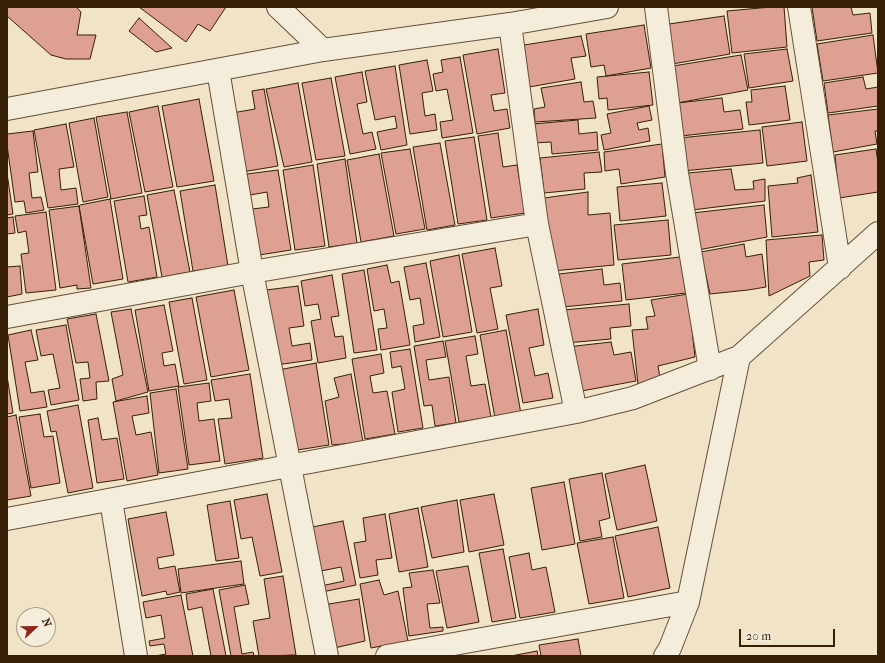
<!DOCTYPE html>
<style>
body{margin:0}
#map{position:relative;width:885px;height:663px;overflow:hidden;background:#f0e3c8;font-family:"IM FELL French Canon",serif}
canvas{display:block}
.frame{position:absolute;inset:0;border:8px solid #371f07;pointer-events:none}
.north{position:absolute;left:16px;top:607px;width:40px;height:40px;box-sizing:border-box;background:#f5eddb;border:1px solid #a99b86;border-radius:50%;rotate:68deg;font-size:11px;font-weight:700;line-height:16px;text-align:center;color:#371f07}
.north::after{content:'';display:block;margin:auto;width:14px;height:18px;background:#8f2418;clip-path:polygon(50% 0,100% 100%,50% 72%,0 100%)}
.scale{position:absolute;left:739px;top:629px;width:96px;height:18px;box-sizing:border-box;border:2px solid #371f07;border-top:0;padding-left:5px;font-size:12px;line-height:14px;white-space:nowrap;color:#371f07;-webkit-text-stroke:3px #f5eddb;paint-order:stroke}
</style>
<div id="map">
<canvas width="885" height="663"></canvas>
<div class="frame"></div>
<div class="north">N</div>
<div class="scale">20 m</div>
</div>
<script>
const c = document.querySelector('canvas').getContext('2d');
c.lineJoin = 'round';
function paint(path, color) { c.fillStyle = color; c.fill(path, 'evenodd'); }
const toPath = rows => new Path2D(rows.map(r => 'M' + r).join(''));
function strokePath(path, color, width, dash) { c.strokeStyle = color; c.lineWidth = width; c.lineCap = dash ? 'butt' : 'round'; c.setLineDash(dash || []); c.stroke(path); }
const building = toPath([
 [7,7,76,7,81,12,77,35,96,35,90,59,66,59,51,55,7,16,7,7],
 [139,7,226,7,210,31,198,24,186,42,139,7],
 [771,7,784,7,787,47,732,53,727,11,771,7],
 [812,7,851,7,853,15,870,13,872,33,817,41,812,7],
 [724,16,730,54,672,64,669,24,724,16],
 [139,18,172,48,156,52,129,31,139,18],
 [644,25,651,68,606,76,604,65,591,67,586,34,644,25],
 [873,35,878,73,823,81,817,44,873,35],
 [581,36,586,56,571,58,575,79,529,87,524,45,581,36],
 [498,49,505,93,491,95,494,111,507,109,510,128,477,134,463,55,498,49],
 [787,49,793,81,749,88,744,54,787,49],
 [741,55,748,90,677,103,673,66,741,55],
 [460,57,473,133,442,138,440,122,453,120,447,89,436,91,433,74,443,72,441,60,460,57],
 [427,60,433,91,422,93,425,116,435,114,437,130,410,134,399,65,427,60],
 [395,66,407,145,381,150,377,132,397,128,395,116,375,120,365,71,395,66],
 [362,72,367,102,357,104,363,134,372,132,376,149,350,154,335,77,362,72],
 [649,72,653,105,608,110,607,98,599,99,597,77,649,72],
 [863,77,866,89,878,87,878,106,828,113,824,83,863,77],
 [331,78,345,156,316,160,302,83,331,78],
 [581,82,584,102,593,101,596,118,535,122,534,109,545,107,541,88,581,82],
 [298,83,312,162,284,167,266,89,298,83],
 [785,86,790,120,749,125,746,102,752,102,751,90,785,86],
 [264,89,278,166,242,172,232,113,255,109,252,91,264,89],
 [722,98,724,112,740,110,743,129,681,136,677,103,722,98],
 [199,99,214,181,177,187,162,106,199,99],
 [158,106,173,187,145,192,129,112,158,106],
 [649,106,652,120,637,123,639,130,648,128,650,141,604,150,601,135,611,133,607,114,649,106],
 [878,109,878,131,875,131,877,144,833,152,828,115,878,109],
 [127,112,142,193,111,199,96,117,127,112],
 [94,118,108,197,83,202,69,123,94,118],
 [578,120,579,134,597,132,598,150,552,154,551,142,534,143,533,124,578,120],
 [802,122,807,161,767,166,762,127,802,122],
 [66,124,74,167,59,169,61,190,76,188,78,204,48,208,34,130,66,124],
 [760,130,763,163,683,171,679,138,760,130],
 [33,131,38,172,29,173,32,198,41,197,44,210,26,213,24,201,15,202,7,145,7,134,33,131],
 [498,133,503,167,517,165,525,213,491,218,478,136,498,133],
 [474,137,487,220,458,224,445,141,474,137],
 [440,143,455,225,427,230,413,147,440,143],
 [662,144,665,177,621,184,619,169,605,171,604,152,662,144],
 [410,149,425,229,396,234,381,153,410,149],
 [876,149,878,163,878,192,839,198,835,155,876,149],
 [599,152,602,172,584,173,585,189,544,193,540,158,599,152],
 [379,154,394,236,361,242,347,160,379,154],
 [345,159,357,243,329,247,317,164,345,159],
 [313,165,325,246,295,250,283,170,313,165],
 [731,169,735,190,754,189,753,181,765,179,765,201,692,210,688,173,731,169],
 [278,170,291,250,259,255,252,209,269,207,267,192,250,195,247,174,278,170],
 [7,173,13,214,7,215,7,173],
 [811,175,818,232,772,237,768,186,798,183,797,178,811,175],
 [662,183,666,216,620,221,617,187,662,183],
 [215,185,228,266,193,271,180,191,215,185],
 [174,190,190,272,162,277,147,195,174,190],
 [588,192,588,215,610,213,614,265,553,271,544,198,588,192],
 [144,196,147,215,139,216,141,229,149,227,157,277,128,282,114,201,144,196],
 [110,199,123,279,93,284,79,206,80,205,110,199],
 [764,205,767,237,698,250,692,213,764,205],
 [79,206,91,288,77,289,77,285,60,288,49,210,79,206],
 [46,212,56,290,26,293,21,254,29,253,26,231,18,233,15,216,46,212],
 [13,217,15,233,7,234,7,218,13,217],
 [668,220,671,255,618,260,614,225,668,220],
 [822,235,824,260,809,262,810,276,769,296,766,240,822,235],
 [744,244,746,257,762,254,766,287,748,290,710,294,701,252,744,244],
 [495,248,502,286,490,288,498,329,477,333,462,254,495,248],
 [459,255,472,332,443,337,430,261,459,255],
 [680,257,686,293,626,300,622,264,680,257],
 [426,263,440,337,415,342,413,326,424,324,420,298,410,300,404,267,426,263],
 [387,265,391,283,399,281,410,345,381,350,378,329,387,328,384,309,374,311,367,269,387,265],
 [20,266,22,294,7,297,7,267,20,266],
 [602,269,604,285,620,283,622,301,563,307,559,274,602,269],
 [364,270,377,350,354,353,342,274,364,270],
 [332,275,339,316,331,317,335,337,343,336,346,358,318,363,311,321,321,319,318,304,305,306,301,281,332,275],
 [298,286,304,326,289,328,292,346,310,343,312,360,276,365,266,290,298,286],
 [234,290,249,370,211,377,196,297,234,290],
 [688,294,695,357,658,366,660,378,638,384,632,330,648,329,646,317,655,316,651,300,688,294],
 [192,298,207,380,184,384,169,302,192,298],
 [629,304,631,326,610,328,611,339,566,343,563,310,629,304],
 [164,305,173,351,162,353,164,366,175,364,179,386,149,391,135,310,164,305],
 [131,309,148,392,116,401,112,379,123,375,111,312,131,309],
 [538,309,544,345,529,348,535,376,548,373,553,398,523,403,506,315,538,309],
 [96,314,109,381,96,382,97,399,83,401,80,379,90,378,88,362,76,363,67,319,96,314],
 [66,325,79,400,51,405,48,390,60,388,53,354,41,356,36,330,66,325],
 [31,330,38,360,25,362,31,393,44,391,47,407,20,411,8,335,31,330],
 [506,330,521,414,495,418,480,335,506,330],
 [475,336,478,354,466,356,471,386,485,384,491,417,459,422,445,341,475,336],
 [443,341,446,357,426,360,429,380,449,377,456,423,435,426,432,405,424,406,414,346,443,341],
 [611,342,614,355,631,352,636,381,576,392,567,347,611,342],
 [410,349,423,428,398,432,392,392,405,389,401,366,392,368,390,352,410,349],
 [381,354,384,373,370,376,373,393,387,391,395,434,365,439,352,359,381,354],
 [316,363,329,445,291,451,278,370,316,363],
 [250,374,263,458,225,464,218,419,232,418,229,399,215,401,211,380,250,374],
 [351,374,363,442,332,445,325,401,339,397,334,378,351,374],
 [7,376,13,413,7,414,7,376],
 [209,383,211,401,197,403,199,421,214,419,220,461,189,465,178,387,209,383],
 [176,389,188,469,159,473,150,393,176,389],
 [147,396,149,413,132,416,136,435,151,432,158,475,127,481,113,402,147,396],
 [78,405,93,488,68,493,56,431,51,432,47,411,78,405],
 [40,414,44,437,53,436,60,483,31,488,19,417,40,414],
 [16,415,31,496,7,500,7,417,16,415],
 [98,418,102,440,117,438,124,479,97,483,88,420,98,418],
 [645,465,657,521,617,530,605,474,645,465],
 [602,473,610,518,599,521,602,537,580,541,569,479,602,473],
 [564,482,575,544,542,550,531,488,564,482],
 [267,494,282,572,260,576,252,537,241,539,234,500,267,494],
 [494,494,504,545,469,552,460,500,494,494],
 [457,500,464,552,432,558,421,507,457,500],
 [230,501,239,558,216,561,207,505,230,501],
 [418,508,428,567,399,572,389,514,418,508],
 [166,512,174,555,157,558,159,569,175,566,180,592,167,595,166,591,142,596,128,519,166,512],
 [385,514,392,558,376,560,378,575,360,578,354,543,366,541,363,518,385,514],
 [343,521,356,585,322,592,321,586,344,581,341,567,316,572,307,528,343,521],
 [658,527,670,588,628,597,615,536,658,527],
 [613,537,624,598,589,604,577,543,613,537],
 [503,549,516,618,492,622,479,553,503,549],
 [529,553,532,570,546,567,555,612,520,618,509,557,529,553],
 [241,561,244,584,181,593,178,569,241,561],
 [468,566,479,622,447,628,436,571,468,566],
 [433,570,440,603,427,604,430,628,443,627,443,631,409,636,403,588,412,587,409,573,433,570],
 [283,576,296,655,259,656,253,621,270,618,264,579,283,576],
 [379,580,384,595,398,591,408,641,371,648,360,584,379,580],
 [245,585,249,604,234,607,242,654,253,652,254,656,231,656,219,590,245,585],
 [213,589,226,656,211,656,202,607,188,610,186,594,213,589],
 [181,595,193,656,155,656,166,654,164,644,150,646,149,641,165,638,161,615,146,618,143,602,181,595],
 [359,599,365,641,330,649,323,605,359,599],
 [578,639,581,656,541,656,539,645,578,639],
 [537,651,538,656,511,656,537,651]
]);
paint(building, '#dea093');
strokePath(building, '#371f07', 1);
const minor = toPath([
 [278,7,323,50],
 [656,7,677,173,710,369],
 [799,7,840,268],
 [510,24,537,224,576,412],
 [218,70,252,272,327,656],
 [7,109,323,50,510,24,607,7],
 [7,317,252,272,537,224],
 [111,500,136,656],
 [7,519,576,412,633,398,739,357,878,233],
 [387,656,688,602],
 [665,656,670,648,688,602,739,357]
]);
strokePath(minor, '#655037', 24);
strokePath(minor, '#f5eddb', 22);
</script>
